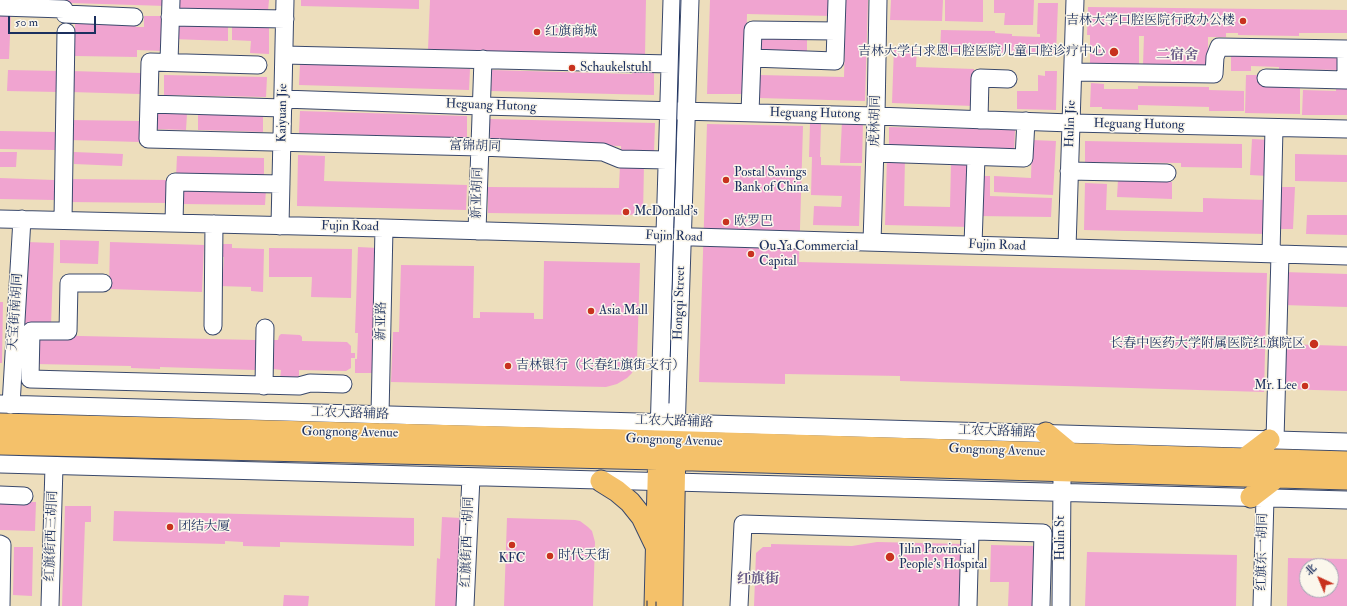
<!DOCTYPE html>
<meta charset="utf-8">
<style>
body{margin:0}
#map{position:relative;width:1347px;height:606px;overflow:hidden;background:#eddebc;font-family:"IM FELL Double Pica","Noto Serif SC",serif}
canvas{display:block}
.north{position:absolute;left:1299px;top:558px;width:40px;height:40px;box-sizing:border-box;background:#fbf7ec;border:1px solid #a1a7b3;border-radius:50%;rotate:316deg;font-size:11px;font-weight:700;line-height:16px;text-align:center;color:#1b2f5e}
.north::after{content:'';display:block;margin:auto;width:14px;height:18px;background:#c8321e;clip-path:polygon(50% 0,100% 100%,50% 72%,0 100%)}
.scale{position:absolute;left:8px;top:16px;width:88px;height:18px;box-sizing:border-box;border:2px solid #1b2f5e;border-top:0;padding-left:5px;font-size:12px;line-height:14px;white-space:nowrap;color:#1b2f5e;-webkit-text-stroke:3px #fbf7ec;paint-order:stroke}
</style>
<div id="map">
<canvas width="1347" height="606"></canvas>
<div class="north">北</div>
<div class="scale">50 m</div>
</div>
<script>
const c = document.querySelector('canvas').getContext('2d');
c.lineJoin = 'round';
function paint(path, color) { c.fillStyle = color; c.fill(path, 'evenodd'); }
const toPath = rows => new Path2D(rows.map(r => 'M' + r).join(''));
function strokePath(path, color, width, dash) { c.strokeStyle = color; c.lineWidth = width; c.lineCap = dash ? 'butt' : 'round'; c.setLineDash(dash || []); c.stroke(path); }
function write(font, color, halo, rows, align = 'center') {
  c.font = font + ' "IM FELL Double Pica","Noto Serif SC",serif'; c.lineWidth = 3; c.setLineDash([]); c.textBaseline = 'middle'; c.strokeStyle = halo; c.fillStyle = color; for (const [text, x, y, turn = 0] of rows) {
    c.save(); c.translate(x, y); c.rotate((+turn || 0) * Math.PI / 180); c.textAlign = isNaN(turn) ? turn : align; if (halo) c.strokeText(text, 0, 0); c.fillText(text, 0, 0); c.restore();
  }
}
paint(toPath([
 [6,0,166,0,166,6,6,1],
 [177,0,269,0,268,11,177,9],
 [301,0,419,0,419,9,301,6],
 [430,0,646,0,645,56,428,50],
 [710,0,833,0,832,16,747,14,745,94,707,94],
 [846,0,868,0,865,101,759,98,760,75,844,77],
 [891,0,943,0,942,21,890,20],
 [945,0,983,0,983,22,945,21],
 [994,0,1034,0,1033,25,1004,25,1005,13,994,13],
 [1038,3,1058,3,1056,54,940,52,941,30,995,31,995,33,1012,34,1012,36,1040,37,1040,34,1037,34],
 [1088,7,1347,10,1347,33,1299,33,1299,36,1238,35,1238,33,1226,33,1226,37,1208,37,1208,66,1143,65,1144,36,1139,36,1139,68,1090,67,1090,35,1087,35],
 [0,12,11,12,9,59,0,59],
 [144,16,164,16,163,51,137,50,137,57,75,56,75,21,136,23,136,27,144,27],
 [173,23,228,25,228,41,172,39],
 [232,23,269,23,269,54,250,53,251,41,232,40],
 [759,36,807,37,807,53,759,51],
 [894,47,917,48,916,67,974,69,973,106,892,103],
 [1231,52,1340,54,1339,70,1279,69,1279,67,1251,66,1251,71,1231,71],
 [300,64,470,69,469,90,299,85],
 [632,65,654,65,654,95,491,91,492,70,632,74],
 [8,70,59,71,58,92,7,91],
 [71,71,141,73,140,94,70,92],
 [1045,71,1057,71,1056,110,1017,109,1017,91,1038,91,1038,75,1045,76],
 [164,75,267,77,266,97,164,95],
 [1246,75,1260,75,1300,84,1300,114,1245,113],
 [1091,83,1104,84,1104,89,1138,89,1138,86,1209,87,1209,90,1244,91,1244,111,1209,111,1209,107,1138,105,1138,110,1102,109,1102,107,1090,107],
 [1336,88,1347,88,1347,115,1302,115,1303,90,1336,91],
 [300,111,467,116,467,138,299,133],
 [153,113,187,114,186,130,153,129],
 [198,114,263,116,263,132,198,130],
 [490,119,655,123,654,152,621,151,621,146,490,143],
 [70,120,140,121,140,142,69,140],
 [842,121,863,122,862,163,840,163],
 [810,123,821,124,820,157,821,157,821,165,861,166,859,226,813,225,814,206,841,207,842,196,811,195,812,157,809,157],
 [707,124,803,126,799,262,1267,273,1264,392,900,381,900,376,785,374,785,384,699,382],
 [889,127,1015,130,1014,153,889,149],
 [0,131,56,132,55,150,0,149],
 [1252,139,1269,140,1268,176,1250,175],
 [1032,140,1056,141,1053,195,994,192,994,176,1031,178],
 [1085,141,1242,144,1242,168,1181,167,1181,163,1085,162],
 [0,152,17,152,16,167,0,167],
 [74,152,123,154,122,166,74,164],
 [1295,154,1347,155,1347,182,1295,181],
 [298,155,325,156,324,181,467,185,466,210,297,206],
 [177,156,264,158,264,179,176,177],
 [887,157,905,158,904,206,950,207,951,163,971,164,970,227,885,225],
 [620,165,644,165,643,215,488,213,488,187,619,188],
 [979,176,990,176,990,196,1052,198,1051,217,978,216],
 [0,178,54,180,54,200,0,199],
 [68,179,169,180,169,203,67,202],
 [1118,180,1172,182,1172,199,1117,197],
 [1085,183,1107,184,1106,210,1203,212,1203,198,1266,200,1265,234,1084,230],
 [182,187,266,189,265,205,182,204],
 [1280,187,1295,187,1293,229,1279,229],
 [1307,215,1347,215,1347,235,1306,234],
 [60,240,99,241,98,264,60,263],
 [27,242,54,243,51,325,25,324],
 [110,242,204,245,202,292,109,289],
 [221,244,232,244,232,248,264,249,263,292,251,291,251,287,219,286,219,274,223,274,224,257,221,257],
 [358,247,378,248,375,373,355,373,355,359,357,359,358,333,355,333],
 [269,248,352,249,351,298,311,297,312,277,269,277],
 [544,261,640,263,637,360,632,373,627,378,617,384,606,387,391,382,393,332,399,332,401,265,474,266,473,318,480,318,480,312,534,313,534,319,543,319],
 [1284,272,1347,274,1347,307,1283,305],
 [0,302,3,302,2,363,0,363],
 [281,334,300,335,302,337,302,341,347,342,351,346,351,353,355,353,355,358,351,358,351,368,346,371,299,370,299,380,280,379,281,370,273,369,274,340,278,340,279,336],
 [37,335,256,340,255,370,160,367,160,369,131,368,131,366,36,364],
 [1284,344,1347,346,1347,391,1282,389],
 [14,502,36,502,35,531,0,530,0,504,14,504],
 [65,506,91,506,91,522,85,522,82,606,62,606],
 [114,511,414,518,414,546,280,542,280,547,243,546,243,542,225,541,225,544,113,541],
 [442,517,461,518,458,606,435,606,437,558,440,559],
 [507,518,575,520,580,521,588,527,592,531,595,542,593,606,504,606],
 [877,542,965,544,963,606,754,606,756,553,763,547,771,547,771,544,852,546],
 [991,545,1035,546,1033,606,1008,606,1009,582,990,582],
 [14,547,33,547,32,596,13,595],
 [1087,552,1237,555,1236,606,1085,606],
 [1288,558,1347,559,1347,606,1287,606],
 [1307,566,1331,566,1331,590,1307,590],
 [284,595,309,596,308,606,283,606]
]), '#f0a4d0');
const minor = toPath([
 [0,7,64,9,65,14,134,17],
 [170,17,285,19],
 [284,55,670,64],
 [752,58,835,61,837,0],
 [169,62,171,0],
 [258,65,150,62,148,139,480,147,603,152,620,159,667,160],
 [1073,72,1214,74,1215,57,1219,47,1346,49,1346,80,1347,80],
 [1266,78,1346,80],
 [283,99,482,106,876,116,1071,123,1347,129],
 [149,104,283,108],
 [750,113,753,30,836,31],
 [979,120,980,78,1008,79],
 [875,153,1024,158,1026,121],
 [1069,171,1167,173],
 [0,219,384,228,1347,256],
 [63,220,66,32],
 [174,223,175,182,281,184],
 [280,226,285,0],
 [477,231,483,59],
 [872,242,876,116,878,0],
 [973,245,976,157],
 [1067,248,1075,0],
 [1271,254,1274,128],
 [103,283,69,283,68,331,31,331,30,379,299,386,310,383,343,384],
 [213,326,214,224],
 [264,386,265,328],
 [0,404,1347,442],
 [11,405,22,219],
 [380,415,384,228],
 [676,433,690,0],
 [659,434,672,0],
 [1275,440,1280,254],
 [0,464,1347,500],
 [0,495,24,496],
 [0,544,2,545,1,606],
 [50,606,54,466],
 [465,606,471,477],
 [739,606,743,524,1043,533,1041,606],
 [968,606,970,531],
 [1061,606,1062,481],
 [1262,606,1265,498]
]);
const major = toPath([
 [0,424,659,441,1347,462],
 [1046,433,1070,453],
 [0,444,658,459,1347,479],
 [1244,459,1269,440],
 [601,481,617,491,630,502,642,517,655,544],
 [1251,497,1277,477],
 [655,606,659,445],
 [672,606,675,447]
]);
strokePath(minor, '#3a496c', 19);
strokePath(major, '#3a496c', 23);
strokePath(minor, '#fff', 17);
strokePath(major, '#f4c16a', 21);
strokePath(toPath([
 [669,403,680,0],
 [647,606,647,601],
 [656,606,656,602]
]), '#1b2f5e', 1);
for (const [x, y, r, color] of [
 [1243,21,4,"#c8321e"],
 [537,32,4,"#c8321e"],
 [1114,52,5,"#c8321e"],
 [572,68,4,"#c8321e"],
 [726,180,4,"#c8321e"],
 [626,212,4,"#c8321e"],
 [726,222,4,"#c8321e"],
 [751,254,4,"#c8321e"],
 [591,311,4,"#c8321e"],
 [1314,344,5,"#c8321e"],
 [508,366,4,"#c8321e"],
 [1305,386,4,"#c8321e"],
 [170,527,4,"#c8321e"],
 [512,545,4,"#c8321e"],
 [550,556,4,"#c8321e"],
 [890,557,5,"#c8321e"]
]) { const dot = new Path2D(); dot.arc(x, y, r, 0, 2 * Math.PI); c.fillStyle = color; c.fill(dot); strokePath(dot, '#fbf7ec', 1.5); }
write('13px', '#1b2f5e', '#fbf7ec', [
 ["吉林大学口腔医院行政办公楼",1235,21,"right"],
 ["红旗商城",545,32],
 ["吉林大学白求恩口腔医院儿童口腔诊疗中心",1105,52,"right"],
 ["Schaukelstuhl",580,68],
 ["Postal Savings",734,173],
 ["Bank of China",734,188],
 ["McDonald's",634,212],
 ["欧罗巴",734,222],
 ["Ou Ya Commercial",759,247],
 ["Capital",759,262],
 ["Asia Mall",599,311],
 ["长春中医药大学附属医院红旗院区",1305,344,"right"],
 ["吉林银行（长春红旗街支行）",516,366],
 ["Mr. Lee",1297,386,"right"],
 ["团结大厦",178,527],
 ["Jilin Provincial",899,550],
 ["People's Hospital",899,565],
 ["时代天街",558,556],
 ["KFC",512,559,"center"]
], 'left');
write('13px', '#1b2f5e', '#fbf7ec', [
 ["Heguang Hutong",491,106,2],
 ["Kaiyuan Jie",283,113,-89],
 ["Heguang Hutong",815,114,1],
 ["虎林胡同",876,121,-89],
 ["Hulin Jie",1071,124,-88],
 ["Heguang Hutong",1139,125,1],
 ["富锦胡同",475,147,2],
 ["新亚胡同",478,193,-88],
 ["Fujin Road",350,227,1],
 ["Fujin Road",674,237,2],
 ["Fujin Road",997,246,2],
 ["Hongqi Street",680,303,-88],
 ["天宝街南胡同",16,312,-86],
 ["新亚路",382,321,-89],
 ["工农大路辅路",350,414,2],
 ["工农大路辅路",674,422,2],
 ["工农大路辅路",997,432,2],
 ["Gongnong Avenue",350,433,1],
 ["Gongnong Avenue",674,441,2],
 ["Gongnong Avenue",997,451,2],
 ["红旗街西三胡同",52,536,-88],
 ["Hulin St",1061,538,-90],
 ["红旗街西一胡同",468,542,-88],
 ["红旗东一胡同",1263,552,-89]
]);
write('bold 14px', '#665886', '#fbf7ec', [
 ["二宿舍",1177,56],
 ["红旗街",758,580]
]);
</script>
